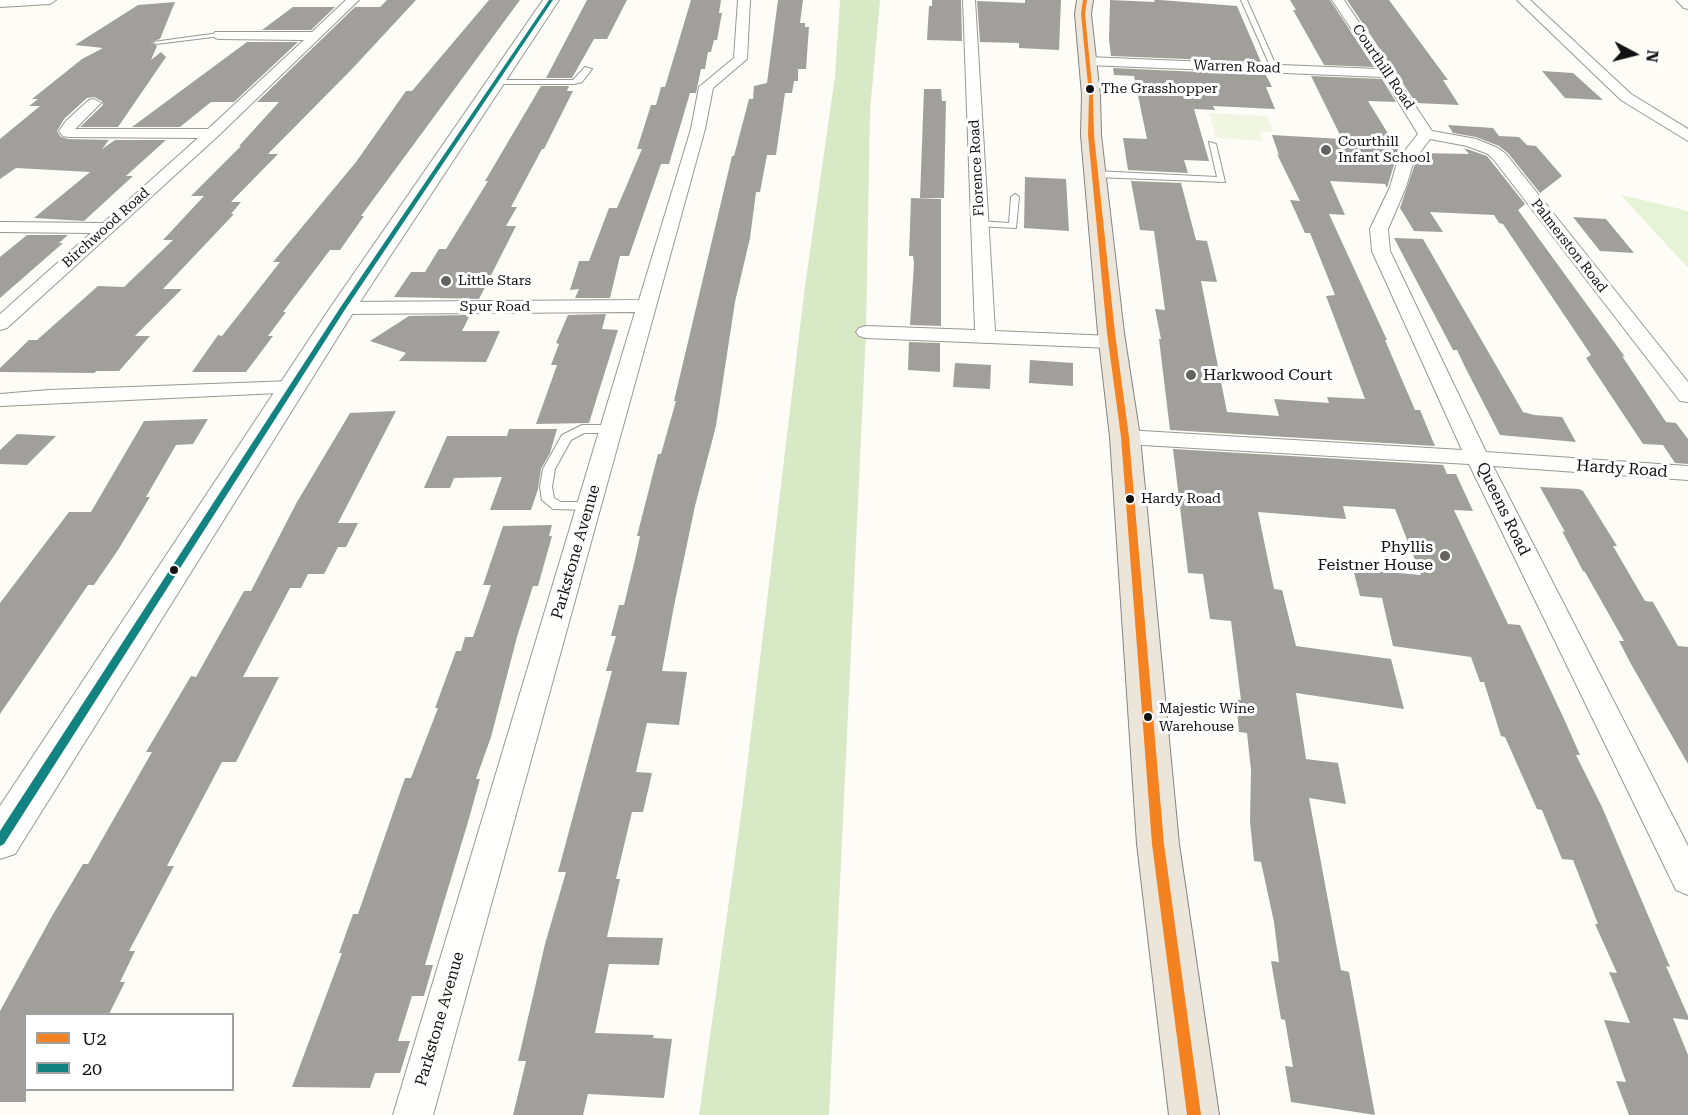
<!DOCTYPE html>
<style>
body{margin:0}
#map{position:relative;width:1688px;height:1115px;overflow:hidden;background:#fdfcf7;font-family:"Roboto Serif",serif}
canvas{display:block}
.legend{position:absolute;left:24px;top:1013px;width:210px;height:78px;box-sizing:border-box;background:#fff;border:2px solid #a0a0a0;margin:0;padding:8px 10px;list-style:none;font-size:18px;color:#111}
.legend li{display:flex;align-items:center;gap:12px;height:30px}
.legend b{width:30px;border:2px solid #a0a0a0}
.north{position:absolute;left:1604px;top:24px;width:60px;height:60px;-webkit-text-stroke:4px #fff;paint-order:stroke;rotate:97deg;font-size:16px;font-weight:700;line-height:24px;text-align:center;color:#111}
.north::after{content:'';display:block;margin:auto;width:21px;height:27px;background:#111;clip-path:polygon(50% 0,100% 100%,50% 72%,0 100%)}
</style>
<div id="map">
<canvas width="1688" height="1115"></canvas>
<ul class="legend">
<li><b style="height:8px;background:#f58220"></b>U2</li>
<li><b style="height:8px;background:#128380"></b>20</li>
</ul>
<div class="north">N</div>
</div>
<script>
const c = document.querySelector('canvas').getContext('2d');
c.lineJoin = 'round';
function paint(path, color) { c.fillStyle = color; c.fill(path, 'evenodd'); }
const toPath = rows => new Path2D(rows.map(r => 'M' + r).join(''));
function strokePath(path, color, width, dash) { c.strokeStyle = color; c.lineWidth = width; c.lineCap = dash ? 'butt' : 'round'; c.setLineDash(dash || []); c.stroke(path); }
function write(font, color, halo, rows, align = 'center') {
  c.font = font + ' "Roboto Serif",serif'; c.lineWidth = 6; c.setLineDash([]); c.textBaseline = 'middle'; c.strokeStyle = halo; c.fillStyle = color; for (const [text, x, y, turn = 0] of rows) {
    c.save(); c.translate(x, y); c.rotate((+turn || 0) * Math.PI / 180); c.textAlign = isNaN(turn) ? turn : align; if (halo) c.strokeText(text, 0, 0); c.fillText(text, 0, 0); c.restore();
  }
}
paint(toPath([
 [1621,195,1677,208,1688,212,1688,268]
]), '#e7f3d7');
paint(toPath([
 [840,0,880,0,870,111,866,332,829,1115,699,1115,742,808,805,286,835,76]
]), '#d8eac5');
paint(toPath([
 [1209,113,1267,116,1273,132,1260,131,1263,141,1216,138]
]), '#f0f6e1');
paint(toPath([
 [387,0,416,0,352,69,268,154,278,154,231,202,241,202,231,214,234,214,163,289,182,289,135,336,150,336,119,371,97,371,94,373,0,372,0,368,29,340,37,340,98,286,124,287,173,240,163,240,204,196,191,196,241,146,239,146,279,102,257,102,355,7,380,7],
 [489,0,520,0,361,216,364,216,340,250,330,250,283,312,286,312,268,336,273,336,246,372,192,372,218,335,222,336,280,262,273,262,356,162,406,91,412,91],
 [587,0,627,0,607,39,594,39,572,78,546,78],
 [691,0,721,0,719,13,722,13,717,40,714,40,711,52,708,52,705,69,701,69,696,93,690,93,669,164,661,164,629,256,620,256,610,298,575,298,579,289,570,290,579,261,589,261,609,208,617,208,642,149,637,149,651,105,656,105,661,87,665,87],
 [778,0,803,0,800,23,805,23,805,27,809,27,806,69,798,69,798,81,794,81,792,93,785,93,776,155,767,155,760,192,756,192,750,238,735,302,716,426,695,506,674,606,662,671,687,672,679,725,647,723,636,772,652,773,643,812,632,812,616,879,620,879,607,937,663,938,659,965,609,964,595,1033,654,1035,653,1038,672,1039,664,1098,588,1094,583,1115,513,1115,526,1061,518,1061,545,944,566,872,558,872,612,671,606,671,616,636,611,636,619,605,624,605,637,551,640,536,637,536,658,454,661,454,676,401,674,401,732,156,734,156,749,99,753,99,754,86,767,83],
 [932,0,961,0,962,41,927,40,929,6,932,6],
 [1025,0,1061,0,1059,50,1019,48,1019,43,980,42,977,1,1025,3],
 [1110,0,1155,2,1154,0,1160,0,1237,6,1261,62,1111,56,1109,40],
 [1290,0,1330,0,1374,67,1324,65,1293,10,1296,10],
 [1347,0,1389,0,1448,80,1443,80,1459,105,1416,103],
 [175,2,160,39,151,42,157,46,151,60,161,52,166,57,118,127,80,127,103,105,102,101,94,97,87,98,64,119,57,131,61,137,68,139,109,140,102,149,115,140,166,140,126,176,133,176,84,221,34,218,90,172,16,168,0,179,0,139,40,106,29,106,38,99,32,99,82,59,103,48,75,45,138,5],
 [293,7,335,7,311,30,262,30],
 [247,42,298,42,234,102,211,102,180,127,132,127],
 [1113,68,1266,75,1272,87,1266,87,1275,109,1213,106,1215,110,1194,109,1209,161,1184,160,1188,173,1128,170,1123,138,1147,139,1134,76,1114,75],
 [1542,71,1573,73,1603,100,1565,98],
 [1311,76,1382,79,1396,102,1368,101,1400,153,1396,158,1387,188,1385,184,1330,181,1345,215,1329,214,1387,340,1385,340,1415,410,1420,410,1435,446,1170,430,1159,339,1161,339,1155,309,1165,310,1158,259,1154,231,1140,230,1131,181,1181,183,1196,240,1207,241,1217,282,1201,281,1227,412,1279,416,1274,399,1329,403,1327,397,1365,399,1326,296,1335,295,1310,233,1305,233,1290,200,1300,201,1277,154,1279,155,1272,135,1342,139],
 [541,86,569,86,567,91,573,91,544,149,542,149,511,207,517,207,506,226,516,226,479,299,394,297,411,272,425,272,439,249,446,249,488,181,485,181],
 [924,89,941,89,942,101,946,101,944,198,920,198],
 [1448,125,1493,128,1499,136,1519,137,1527,145,1536,146,1562,176,1540,193,1508,153,1499,146,1476,137,1453,133],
 [1464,148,1487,156,1525,204,1518,210,1625,357,1622,356,1666,422,1676,423,1688,439,1688,464,1675,463,1663,445,1643,444,1586,358,1591,355,1503,224,1499,223,1494,215,1430,212,1443,232,1414,231,1400,208,1416,161,1422,153,1469,154],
 [1025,177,1066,179,1069,231,1024,228],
 [911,198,941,199,941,326,910,325,914,264,913,256,909,256],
 [1573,217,1606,219,1634,253,1600,251],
 [27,235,68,235,59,243,63,243,0,298,0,257],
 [1394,238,1423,239,1523,412,1534,415,1562,417,1576,442,1500,435,1465,367,1457,350,1453,350],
 [606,314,602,329,618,330,589,423,536,424,557,365,551,365,559,344,556,343,568,315],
 [470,315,462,331,500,331,486,362,399,361,406,353,370,341,409,316],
 [909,342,940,343,940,372,908,370],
 [1030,360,1073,363,1073,386,1029,383],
 [955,363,991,365,990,389,953,387],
 [396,411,338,523,358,523,346,547,338,547,324,574,308,574,301,588,290,588,243,677,279,677,236,762,222,762,167,866,174,866,129,951,135,951,120,982,125,982,109,1014,26,1014,26,1102,0,1102,0,1011,52,916,83,864,88,864,152,752,146,752,191,676,196,677,244,591,251,591,297,502,350,413],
 [208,419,193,444,176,445,146,497,150,497,118,550,94,585,88,585,0,714,0,603,69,512,91,512,144,421],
 [509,429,557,429,550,453,541,469,538,489,531,510,490,510,502,477,454,478,450,488,424,488,447,436,507,436],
 [17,434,56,436,27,465,0,464,0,450],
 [1173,449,1443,465,1447,474,1456,474,1473,511,1454,510,1508,624,1520,625,1565,721,1580,755,1576,755,1602,807,1670,967,1666,966,1688,1016,1688,1020,1673,1018,1688,1055,1688,1115,1629,1115,1616,1081,1626,1082,1604,1020,1630,1023,1609,972,1617,973,1595,924,1598,924,1573,860,1562,859,1542,810,1537,809,1505,737,1501,736,1484,682,1480,682,1471,657,1393,646,1382,598,1360,596,1353,569,1421,575,1395,509,1343,506,1346,519,1258,512,1274,589,1282,590,1296,646,1391,659,1404,709,1296,693,1306,759,1338,763,1346,804,1309,798,1341,970,1349,972,1375,1115,1291,1102,1285,1066,1293,1067,1285,1020,1281,1019,1271,961,1279,962,1274,922,1261,862,1254,861,1250,821,1251,770,1247,733,1239,732,1236,700,1241,700,1231,621,1210,619,1203,574,1188,573],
 [1540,487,1579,489,1583,491,1617,546,1613,546,1645,601,1653,602,1678,646,1688,647,1688,764,1631,664,1619,641,1624,641,1585,572,1583,571,1562,531,1565,532],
 [552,525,549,536,552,536,538,586,533,586,517,637,491,737,476,779,480,779,468,822,425,965,433,965,424,996,412,996,398,1041,410,1041,400,1073,375,1073,370,1088,292,1087,342,953,339,953,353,914,358,914,405,778,411,778,438,708,435,708,456,651,461,651,465,637,473,637,491,585,483,585,503,526]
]), '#a19f9c');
const service = toPath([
 [1241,0,1247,0,1278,70,1271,68,1241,0],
 [219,33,221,36,156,44,153,42,219,33],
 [585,67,592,69,582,82,574,84,497,84,493,82,497,80,573,80,585,67],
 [1209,142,1216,144,1225,182,1095,177,1091,174,1095,171,1217,177,1209,142],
 [1015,194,1019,197,1016,228,976,226,976,222,979,221,1009,223,1011,197,1015,194],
 [582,425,611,425,617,429,611,433,584,433,571,440,555,469,552,487,554,498,561,502,589,502,595,506,589,510,553,509,542,500,540,487,543,469,562,435,582,425]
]);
const minor = toPath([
 [0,0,56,0,50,4,0,7,0,0],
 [346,0,359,0,217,137,7,328,0,330,0,314,91,233,0,232,0,222,103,223,198,138,68,137,63,136,59,131,66,121,89,100,94,99,101,103,75,129,208,129,304,40,219,39,215,38,213,35,215,32,312,32,346,0],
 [738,0,750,0,747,59,713,88,705,129,433,1115,393,1115,635,312,343,314,336,312,333,308,336,304,343,302,639,300,691,129,699,87,734,58,738,0],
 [963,0,975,0,995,331,1112,336,1119,338,1122,342,1119,346,1112,348,866,338,859,336,856,332,859,328,866,326,975,330,963,0],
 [1332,0,1344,0,1432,131,1476,139,1498,148,1506,154,1688,382,1688,402,1680,401,1494,160,1488,154,1467,146,1430,139,1414,160,1406,187,1388,229,1390,251,1486,452,1688,466,1688,480,1493,466,1688,846,1688,895,1676,890,1469,464,1125,444,1117,442,1114,437,1117,432,1125,430,1462,450,1372,251,1370,229,1390,187,1398,159,1418,134,1383,77,1087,65,1080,61,1087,57,1378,69,1332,0],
 [1517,0,1530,0,1631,94,1688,129,1688,141,1621,100,1517,0],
 [1676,0,1688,0,1688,9,1684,8,1676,0],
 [292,381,300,382,303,387,300,392,0,406,0,394,49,390,292,381]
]);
const tertiary = toPath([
 [543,0,559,0,356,308,15,854,0,859,0,806,330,308,543,0]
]);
const trunk = toPath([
 [1077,0,1093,0,1091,14,1100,95,1101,135,1124,333,1140,437,1179,844,1219,1115,1169,1115,1137,844,1110,437,1098,333,1081,135,1082,95,1075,14,1077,0]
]);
strokePath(service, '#979795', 2);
strokePath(minor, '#979795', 2);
strokePath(tertiary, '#979795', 2);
strokePath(trunk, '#858482', 2);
paint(service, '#fffffe');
paint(minor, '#fffffe');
paint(tertiary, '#fffffe');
paint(trunk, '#ece5da');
paint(toPath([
 [1083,0,1087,0,1085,14,1093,95,1094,135,1115,333,1129,437,1164,844,1201,1115,1187,1115,1152,844,1121,437,1107,333,1088,135,1089,95,1081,14,1083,0]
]), '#f58220');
paint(toPath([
 [549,0,553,0,346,308,4,844,0,846,0,831,340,308,549,0]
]), '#128380');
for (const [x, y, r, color] of [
 [1090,89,5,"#111"],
 [1326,150,6,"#646362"],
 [446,281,6,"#646362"],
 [1191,375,6,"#646362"],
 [1130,499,5,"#111"],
 [1445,556,6,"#646362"],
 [174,570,5,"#111"],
 [1148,717,5,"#111"]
]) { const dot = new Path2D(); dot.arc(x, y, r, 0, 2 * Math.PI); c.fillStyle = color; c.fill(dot); strokePath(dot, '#fff', 2); }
write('14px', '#111', '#fff', [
 ["Warren Road",1237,67,2],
 ["Courthill Road",1383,67,56],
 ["Florence Road",977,168,-93],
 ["Birchwood Road",106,228,-42],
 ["Palmerston Road",1569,246,52],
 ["Spur Road",495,307]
]);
write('14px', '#111', '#fff', [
 ["The Grasshopper",1101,89],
 ["Hardy Road",1141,499],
 ["Majestic Wine",1159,709],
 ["Warehouse",1159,727]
], 'left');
write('14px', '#111', '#fff', [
 ["Courthill",1338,142],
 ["Infant School",1338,158],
 ["Little Stars",458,281]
], 'left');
write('16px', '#111', '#fff', [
 ["Harkwood Court",1203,375],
 ["Phyllis",1433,547,"right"],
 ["Feistner House",1433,565,"right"]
], 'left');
write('16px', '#111', '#fff', [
 ["Hardy Road",1622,469,4],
 ["Queens Road",1503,509,64],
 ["Parkstone Avenue",576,552,-74],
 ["Parkstone Avenue",440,1019,-74]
]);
</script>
